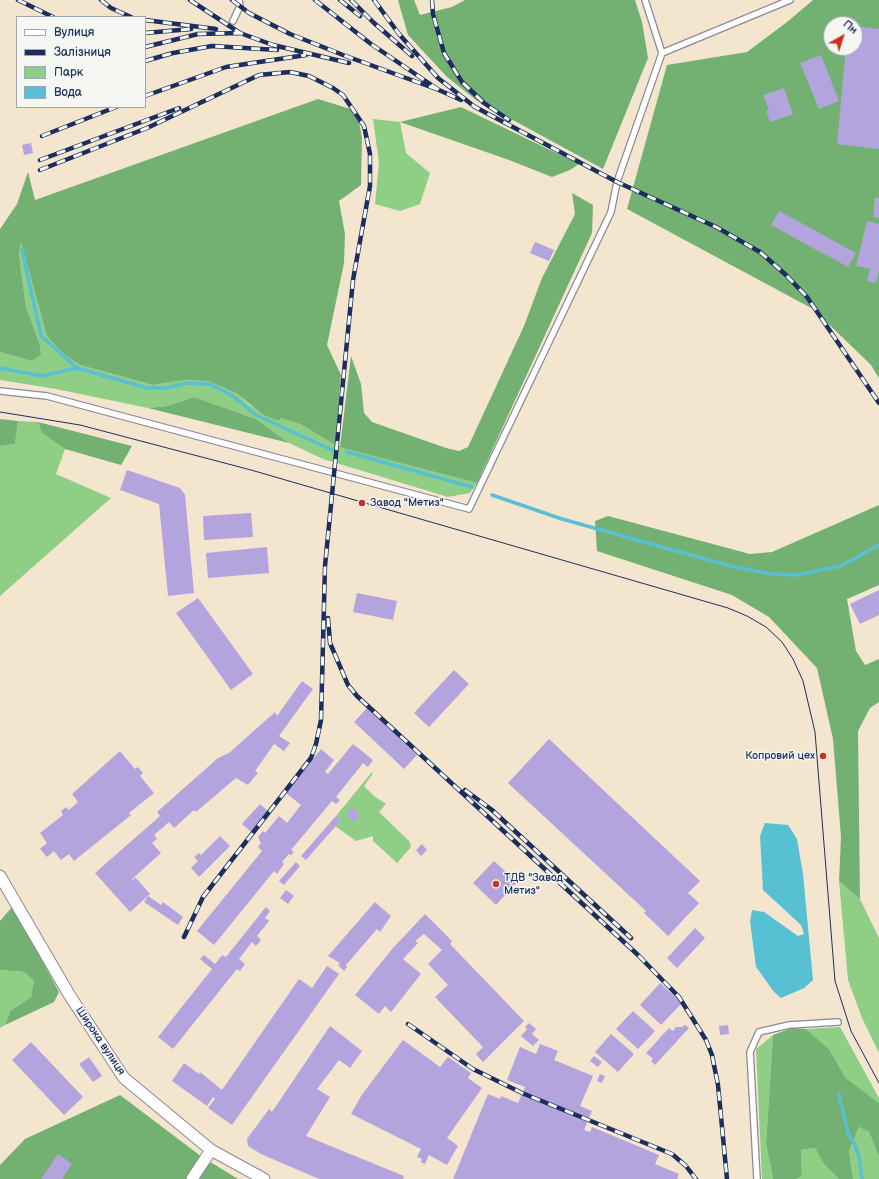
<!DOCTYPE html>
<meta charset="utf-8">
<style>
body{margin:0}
#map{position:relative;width:879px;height:1179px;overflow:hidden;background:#f4e5cf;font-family:"Balsamiq Sans",sans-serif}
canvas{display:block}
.legend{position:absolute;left:16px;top:16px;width:130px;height:92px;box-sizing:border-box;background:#f6f6f2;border:1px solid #9ea6b7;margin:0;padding:5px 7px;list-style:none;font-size:12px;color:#1b2f5e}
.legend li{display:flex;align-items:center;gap:8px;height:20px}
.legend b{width:20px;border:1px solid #9ea6b7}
.north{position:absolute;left:823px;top:16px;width:40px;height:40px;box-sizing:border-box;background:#f6f6f2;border:1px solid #9ea6b7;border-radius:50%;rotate:39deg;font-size:11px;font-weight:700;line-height:16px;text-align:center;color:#1b2f5e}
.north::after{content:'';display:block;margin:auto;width:14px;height:18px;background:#c8321e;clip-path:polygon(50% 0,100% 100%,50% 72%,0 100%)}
</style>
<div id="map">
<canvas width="879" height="1179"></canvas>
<ul class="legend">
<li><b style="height:5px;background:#fff"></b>Вулиця</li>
<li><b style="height:5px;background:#1b2f5e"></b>Залізниця</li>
<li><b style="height:11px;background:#8fce85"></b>Парк</li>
<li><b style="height:11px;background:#57c1d3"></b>Вода</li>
</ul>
<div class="north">Пн</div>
</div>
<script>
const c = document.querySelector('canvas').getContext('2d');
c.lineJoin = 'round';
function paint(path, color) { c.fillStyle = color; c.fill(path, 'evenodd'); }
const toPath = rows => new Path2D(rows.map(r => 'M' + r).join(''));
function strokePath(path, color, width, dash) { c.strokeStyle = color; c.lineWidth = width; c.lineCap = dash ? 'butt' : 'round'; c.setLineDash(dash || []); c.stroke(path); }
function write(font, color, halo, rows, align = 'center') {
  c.font = font + ' "Balsamiq Sans",sans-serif'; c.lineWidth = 3; c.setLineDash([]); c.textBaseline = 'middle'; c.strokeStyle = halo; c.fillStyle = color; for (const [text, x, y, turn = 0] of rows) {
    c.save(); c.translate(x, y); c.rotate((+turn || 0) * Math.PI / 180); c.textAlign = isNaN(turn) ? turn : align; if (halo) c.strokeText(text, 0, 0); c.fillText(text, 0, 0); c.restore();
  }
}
paint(toPath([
 [373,119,400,122,406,153,430,173,420,204,400,211,375,204,379,162],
 [21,241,47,336,80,365,153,385,182,380,208,381,236,393,250,405,279,421,281,418,302,425,335,445,477,483,470,493,448,497,323,459,289,443,256,419,194,397,167,406,148,408,56,389,0,380,0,352,32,361,39,342,26,307,19,255],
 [18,421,38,422,42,433,65,449,56,474,111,498,0,596,0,446,15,444],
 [372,772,373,773,364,786,374,796,386,804,379,812,410,842,411,847,397,863,373,841,373,836,356,841,335,826,341,820,336,816],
 [839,881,860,899,879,938,879,1053,862,1018,848,980],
 [0,970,24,972,34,981,31,997,10,1011,5,1025,0,1028],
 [840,1027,879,1098,879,1103,846,1078,829,1049,806,1029],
 [773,1035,766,1143,773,1179,762,1179,756,1049],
 [859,1127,869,1132,879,1157,879,1179,853,1179,849,1151],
 [815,1148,823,1163,839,1179,797,1179,802,1175,801,1150]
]), '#8fce85');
paint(toPath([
 [398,0,414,0,420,15,452,7,465,0,635,0,642,22,648,58,603,169,476,100,447,77,408,35],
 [813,0,879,0,879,378,871,365,813,309,627,209,667,65,747,52,787,22],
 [831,24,855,24,855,48,831,48],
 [318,99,357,111,362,138,361,185,339,201,345,234,344,263,327,345,341,375,335,445,302,425,281,418,279,421,264,415,236,393,208,381,183,380,153,385,80,365,62,352,47,336,21,242,19,255,26,307,39,342,41,354,32,361,0,352,0,229,17,204,28,172,35,200],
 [461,107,579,164,570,170,552,177,509,160,400,122],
 [572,193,593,205,592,233,477,483,340,447,351,356,361,384,364,413,372,422,446,448,459,451,468,447,524,326,542,278,575,214],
 [194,397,256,419,289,443,148,408,167,406],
 [0,419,18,421,15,444,0,446],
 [38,422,132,446,121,465,65,449,42,433],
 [879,505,879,585,847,599,856,651,865,665,879,659,879,702,870,708,858,731,860,899,839,881,841,837,833,739,817,668,769,617,732,595,597,551,595,521,608,516,750,554,772,552],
 [13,906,59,992,54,1002,5,1025,10,1011,31,997,34,981,24,972,0,970,0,921],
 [792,1028,806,1029,829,1049,846,1078,879,1103,879,1157,869,1132,859,1127,849,1151,853,1179,839,1179,823,1163,815,1148,801,1150,802,1175,797,1179,773,1179,766,1143,773,1035],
 [120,1095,202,1157,189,1179,0,1179,0,1165,25,1139],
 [205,1162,212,1163,238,1179,195,1179]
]), '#73b172');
paint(toPath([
 [765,823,788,825,797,839,803,874,813,980,804,988,781,998,774,992,756,967,750,921,752,910,764,912,798,936,804,934,801,925,763,890,760,836]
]), '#57c1d3');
strokePath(toPath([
 [22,250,41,336,77,368,147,388,166,388,186,383,210,384,234,397,256,415,334,451],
 [0,368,42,376,77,368],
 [347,452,472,487],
 [492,495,562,519,730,566,771,574,797,575,841,566,879,545],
 [839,1094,848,1133,854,1143,859,1156,862,1179]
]), '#57c1d3', 3.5);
paint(toPath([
 [855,26,879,29,879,149,837,144,846,48,855,48],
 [821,55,839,101,819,109,800,63],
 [784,88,793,114,770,122,766,111,769,110,763,95],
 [31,143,33,153,24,155,22,145],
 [875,198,879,198,879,218,873,217],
 [779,211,856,253,848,267,771,225],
 [867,221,879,224,879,270,876,283,867,281,870,269,856,266],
 [535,242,554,250,549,261,530,253],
 [127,470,180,488,185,495,194,593,168,596,159,504,120,490],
 [251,513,253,537,204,540,203,516],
 [267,547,269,573,208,578,206,553],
 [879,590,879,615,860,624,850,604],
 [357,593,397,601,393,620,353,612],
 [198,598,253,674,231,690,176,613],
 [454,670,469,684,429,727,414,713],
 [302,681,313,689,279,736,290,743,284,751,274,744,255,771,258,773,248,785,236,778,196,812,194,810,174,828,169,822,154,835,157,839,152,843,161,853,132,879,133,880,135,877,150,894,130,912,95,873,160,816,157,812,218,758,229,753,275,712,277,716],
 [367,708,417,755,404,769,354,722],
 [549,739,700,881,688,893,699,903,668,936,644,913,646,911,508,783],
 [353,744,373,760,368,767,363,763,336,797,340,800,336,804,332,801,291,850,294,852,291,855,289,854,282,862,284,864,277,874,274,871,214,945,197,931,262,851,258,847,261,843,258,837,263,831,265,833,279,816,287,823,301,805,286,793,321,749,334,760,325,772,328,774],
 [120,751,135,769,138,767,143,773,140,776,154,793,129,813,131,815,74,861,69,854,61,860,54,851,47,857,40,849,47,843,40,833,63,815,61,811,66,807,69,810,78,802,72,794],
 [260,804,269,812,251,832,242,824],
 [352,807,360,815,354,822,345,815],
 [336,816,341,820,306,860,301,856],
 [220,836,230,846,199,877,191,868,198,861,194,857,199,853,201,855],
 [422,844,427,850,421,856,416,850],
 [494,861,517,882,496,905,473,883],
 [296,862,300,866,284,885,279,881],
 [286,890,294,896,288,904,280,898],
 [148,896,161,905,163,902,183,917,178,925,144,902],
 [375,902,391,916,380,932,377,929,346,965,347,967,344,971,338,965,340,963,328,956],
 [266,907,270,911,265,918,269,921,257,936,261,940,256,946,252,942,239,959,245,964,240,971,237,969,173,1049,158,1037,212,969,200,959,204,955,215,964,222,955,226,957],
 [425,914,452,941,450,944,524,1021,483,1062,476,1054,483,1047,435,997,448,985,428,964,442,950,424,934,415,941,418,943,403,959,421,974,391,1012,385,1006,379,1014,355,995,393,948],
 [695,928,705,938,677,968,667,958],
 [327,966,339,974,232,1125,208,1108,215,1099,213,1097,207,1106,172,1081,184,1063,199,1074,200,1072,222,1090,299,979,312,988],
 [660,983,682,1003,661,1025,640,1005],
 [633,1011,655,1031,638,1049,616,1029],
 [529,1023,536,1029,532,1034,539,1040,533,1046,521,1036,527,1029,525,1027],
 [685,1025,689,1028,655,1065,651,1061,653,1059,646,1053,669,1028,673,1031,676,1027,682,1027],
 [728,1025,729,1034,720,1035,719,1026],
 [330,1026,362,1051,350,1068,339,1060,317,1089,330,1097,306,1136,404,1176,403,1179,319,1179,261,1154,248,1146,247,1139,269,1109,272,1112],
 [611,1034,634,1054,618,1072,595,1052],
 [403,1040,440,1067,448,1057,471,1073,468,1078,482,1088,447,1138,458,1146,447,1165,429,1155,425,1164,421,1162,422,1159,417,1157,421,1149,351,1114,361,1096],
 [31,1042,83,1097,64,1115,12,1060],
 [540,1044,558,1051,554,1060,593,1076,580,1106,592,1111,584,1130,590,1132,592,1127,659,1155,655,1164,679,1174,677,1179,453,1179,488,1094,500,1099,501,1096,518,1103,525,1087,507,1080,520,1047,536,1054],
 [594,1056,602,1062,598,1067,590,1061],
 [89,1057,102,1076,93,1082,79,1064],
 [600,1074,605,1076,602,1083,597,1081],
 [58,1154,72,1164,62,1179,41,1179]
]), '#b4a4dd');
const lane = toPath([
 [645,0,662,53],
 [233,21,240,6,239,0],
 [0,391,47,396,469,509,611,212,617,182,662,53,790,0],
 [757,1179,750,1052,759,1032,789,1025,838,1022]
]);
const street = toPath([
 [0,876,70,996,124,1078,211,1150,264,1179],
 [192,1179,211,1150]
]);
strokePath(lane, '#888a96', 8);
strokePath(street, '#888a96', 13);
strokePath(lane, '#fff', 5.5);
strokePath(street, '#fff', 11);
strokePath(toPath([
 [0,412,80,425,251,470,728,608,747,616,766,627,782,642,793,659,803,681,815,732,835,981,851,1031,879,1083]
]), '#1b2f5e', 1);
const rail = toPath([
 [18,0,53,17],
 [101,0,111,8,131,17],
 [190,0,240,33,273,45,349,63],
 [232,0,249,13,290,34,343,55,439,90],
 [315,0,371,44,439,90,461,100],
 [340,0,360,16],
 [351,0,374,23,412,56],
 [374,0,399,34,438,78,475,107,617,182,716,227,760,252,786,275,807,297,879,403],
 [432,0,433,14,444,53,462,82,484,103,509,120],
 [145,20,216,29],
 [145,33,191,29],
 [145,47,198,34,240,33],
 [145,61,173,53,212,46,277,50],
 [145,96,226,67,306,55],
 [42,136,116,107],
 [40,160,179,108],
 [40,170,147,128,259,75,290,72,309,76,333,88,343,95,364,126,370,154,370,186,353,280,325,566,321,720,316,744,311,758,203,897,184,937],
 [328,618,330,643,348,685,357,696,638,955,679,997,706,1040,712,1055,718,1085,727,1179],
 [465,790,492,810,631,938],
 [408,1024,473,1069,522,1093,672,1154,686,1166,696,1179]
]);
strokePath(rail, '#1b2f5e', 4.5);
strokePath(rail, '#f6f6f2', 3, [9]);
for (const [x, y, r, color] of [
 [362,503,4,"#c8321e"],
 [823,756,4,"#c8321e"],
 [496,884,4,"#c8321e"]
]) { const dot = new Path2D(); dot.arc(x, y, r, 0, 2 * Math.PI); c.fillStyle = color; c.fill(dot); strokePath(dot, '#f6f6f2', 1.5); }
write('11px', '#1b2f5e', '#f6f6f2', [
 ["Завод \"Метиз\"",370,503],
 ["Копровий цех",815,756,"right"],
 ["ТДВ \"Завод",504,878],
 ["Метиз\"",504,891]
], 'left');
write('11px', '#1b2f5e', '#f6f6f2', [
 ["Широка вулиця",100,1041,56]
]);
</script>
